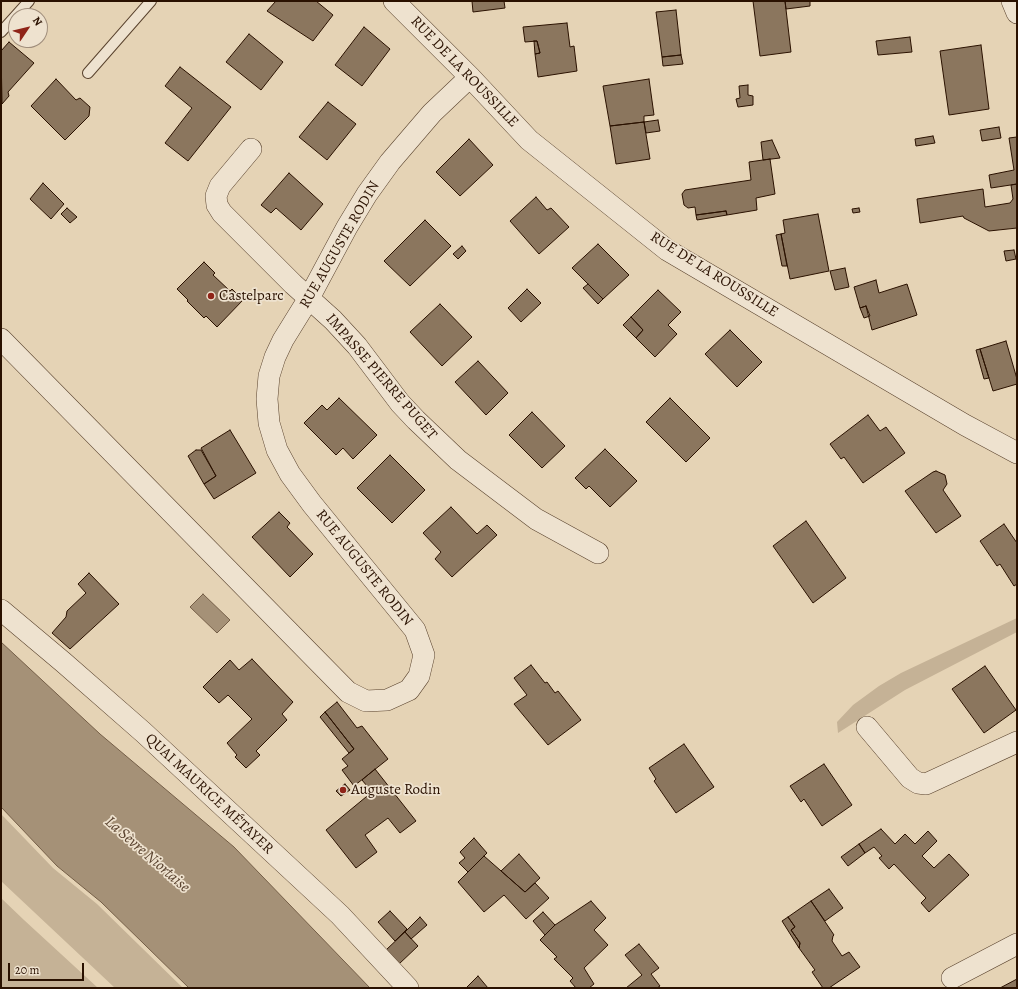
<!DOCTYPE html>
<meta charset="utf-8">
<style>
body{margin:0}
#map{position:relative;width:1018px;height:989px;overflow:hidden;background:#e5d3b5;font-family:Alegreya,serif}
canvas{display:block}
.frame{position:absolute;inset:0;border:2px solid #2a1100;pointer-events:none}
.north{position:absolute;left:8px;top:8px;width:40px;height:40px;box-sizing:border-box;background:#eee2cf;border:1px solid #a08e7c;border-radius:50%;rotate:55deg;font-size:11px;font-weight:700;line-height:16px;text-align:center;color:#2a1100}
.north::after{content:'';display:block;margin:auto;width:14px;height:18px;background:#8f2418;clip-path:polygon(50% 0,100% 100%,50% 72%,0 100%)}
.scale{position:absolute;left:8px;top:963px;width:76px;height:18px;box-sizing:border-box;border:2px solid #2a1100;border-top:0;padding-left:5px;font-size:12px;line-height:14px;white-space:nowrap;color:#2a1100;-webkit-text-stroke:3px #eee2cf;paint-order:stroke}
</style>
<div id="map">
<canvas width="1018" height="989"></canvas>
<div class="frame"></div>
<div class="north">N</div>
<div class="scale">20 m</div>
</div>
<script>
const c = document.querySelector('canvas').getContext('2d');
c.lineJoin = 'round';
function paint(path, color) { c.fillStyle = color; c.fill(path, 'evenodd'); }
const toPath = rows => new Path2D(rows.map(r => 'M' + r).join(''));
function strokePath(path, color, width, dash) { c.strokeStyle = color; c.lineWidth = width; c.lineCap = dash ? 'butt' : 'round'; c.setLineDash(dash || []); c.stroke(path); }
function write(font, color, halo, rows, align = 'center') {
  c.font = font + ' Alegreya,serif'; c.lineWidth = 3.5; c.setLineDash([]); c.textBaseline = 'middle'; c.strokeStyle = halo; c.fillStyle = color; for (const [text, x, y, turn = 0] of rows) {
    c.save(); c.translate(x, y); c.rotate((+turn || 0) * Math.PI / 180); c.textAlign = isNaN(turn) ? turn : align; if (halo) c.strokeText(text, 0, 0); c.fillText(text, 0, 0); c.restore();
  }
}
paint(toPath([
 [1017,618,1017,632,905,690,838,733,837,722,853,705,879,686,901,673],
 [1,814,53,868,97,904,183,988,115,988,1,881],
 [1,898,24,920,98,988,1,988]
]), '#c5b296');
const water = toPath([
 [203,594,230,620,217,633,190,607,203,594],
 [1,642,100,734,234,847,370,988,189,988,101,902,57,866,1,807,1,642]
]);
paint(water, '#a59177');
strokePath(water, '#745e47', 1);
const building = toPath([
 [276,1,316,1,333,15,313,41,267,11,276,1],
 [472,1,504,1,505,8,473,12,472,1],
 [753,1,785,1,791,52,760,56,753,1],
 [785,1,810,1,810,6,786,9,785,1],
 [676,10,681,55,662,57,656,12,676,10],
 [567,23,570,47,574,46,577,71,538,77,535,54,540,53,537,41,525,42,523,27,567,23],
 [364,27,390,49,362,86,335,65,364,27],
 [249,34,283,62,261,90,226,62,249,34],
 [910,37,912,52,878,55,876,41,910,37],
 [534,41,537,41,540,53,535,54,534,41],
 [9,42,34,63,8,92,9,96,2,104,1,51,9,42],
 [981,45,989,109,949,115,940,51,981,45],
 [681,55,683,64,663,66,662,57,681,55],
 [180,67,231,107,188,161,165,143,192,108,165,86,180,67],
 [56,79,76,100,80,98,90,107,89,116,65,140,31,106,56,79],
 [649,79,654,115,644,116,644,122,610,126,603,86,649,79],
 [748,85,748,95,753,96,753,105,738,107,736,99,740,98,739,86,748,85],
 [328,102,356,124,327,160,299,137,328,102],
 [658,120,660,131,646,133,644,122,658,120],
 [644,122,650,159,616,164,610,126,644,122],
 [999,127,1001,138,982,141,980,130,999,127],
 [933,136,935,143,916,146,915,139,933,136],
 [1017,137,1017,184,991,188,989,175,1014,170,1009,138,1017,137],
 [469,139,493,165,460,196,436,172,469,139],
 [772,140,780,158,763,160,761,142,772,140],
 [770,159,775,194,756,198,757,210,727,215,726,211,696,215,695,207,688,208,684,205,682,194,685,190,751,180,749,162,770,159],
 [289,173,323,204,301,230,276,208,271,213,261,205,289,173],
 [43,183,64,204,51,219,30,199,43,183],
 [1017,184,1017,228,989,231,964,218,963,216,920,223,917,199,983,189,985,207,1010,203,1013,199,1011,185,1017,184],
 [536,197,547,210,551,208,569,227,539,254,510,221,536,197],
 [67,208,77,217,70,223,61,214,67,208],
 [859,208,860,212,853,213,852,209,859,208],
 [726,211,727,215,697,220,696,215,726,211],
 [818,214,829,271,790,279,781,234,785,233,783,220,818,214],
 [425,220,451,246,410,286,384,261,425,220],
 [781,234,787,266,782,266,776,235,781,234],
 [598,244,629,275,603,299,572,268,598,244],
 [462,246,466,251,458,259,453,254,462,246],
 [1014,250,1016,259,1006,261,1004,251,1014,250],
 [204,262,215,273,213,275,230,291,232,289,243,300,217,327,206,316,204,318,187,301,188,300,177,289,204,262],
 [845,268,849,287,835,290,830,271,845,268],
 [876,280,879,293,907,284,917,315,872,330,866,306,860,308,854,287,876,280],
 [588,284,603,299,598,304,583,288,588,284],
 [527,289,541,303,521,322,508,308,527,289],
 [658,290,681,312,668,325,677,334,655,357,636,338,643,330,631,317,658,290],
 [440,304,472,337,442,366,410,332,440,304],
 [866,306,870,316,864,318,860,308,866,306],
 [631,317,643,330,636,338,623,325,631,317],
 [730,330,762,362,737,387,705,354,730,330],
 [1006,341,1017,379,1017,384,993,391,980,349,1006,341],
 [980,349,989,378,984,379,976,350,980,349],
 [478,361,508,393,486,415,455,382,478,361],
 [339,398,377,435,353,459,343,448,336,455,304,423,322,405,327,410,339,398],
 [670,398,710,438,686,462,646,422,670,398],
 [532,412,565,446,542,468,509,435,532,412],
 [868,415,880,431,886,427,905,453,863,483,844,457,841,459,830,444,868,415],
 [230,430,256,473,214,499,204,484,216,476,201,448,230,430],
 [605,449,637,481,610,507,589,486,586,489,575,478,605,449],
 [196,450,201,450,216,476,204,484,188,456,196,450],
 [390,455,425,490,392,523,357,488,390,455],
 [936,471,945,475,947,484,943,490,961,516,936,533,905,491,933,472,936,471],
 [451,507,477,534,487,525,497,535,452,577,435,559,441,552,423,533,451,507],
 [279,512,290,523,287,527,313,554,290,577,252,537,279,512],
 [806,521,846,578,813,603,773,546,806,521],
 [1004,524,1017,543,1017,584,1014,586,1000,564,997,566,980,541,1004,524],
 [89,573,119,604,70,649,52,633,66,617,67,611,86,593,78,584,89,573],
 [252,659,293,702,282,714,287,720,256,751,260,755,246,768,235,757,237,755,227,743,252,719,228,695,219,703,203,687,230,660,239,670,252,659],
 [531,665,545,683,547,682,555,693,558,691,581,720,548,745,514,704,527,695,514,678,531,665],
 [985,666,1016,710,984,733,952,689,985,666],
 [337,702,357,728,362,726,388,759,354,786,342,770,348,766,342,759,354,749,325,712,337,702],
 [325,712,354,749,349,753,320,717,325,712],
 [684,744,714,787,676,813,654,781,656,779,649,768,684,744],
 [824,764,852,805,822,826,804,799,801,802,790,786,824,764],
 [375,769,416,821,400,833,388,818,365,835,377,852,356,868,326,830,372,792,362,780,375,769],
 [345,784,350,790,341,796,336,791,345,784],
 [881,829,895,844,905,834,915,844,928,831,937,841,922,856,934,868,949,854,969,875,929,912,921,903,926,898,894,864,889,869,879,858,882,856,874,847,865,853,859,844,881,829],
 [474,838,487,853,468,872,459,863,465,858,460,852,474,838],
 [859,844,865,853,848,866,841,857,859,844],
 [519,854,540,878,525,892,501,871,519,854],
 [484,856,525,892,535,883,549,898,526,919,504,895,484,912,458,882,484,856],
 [829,889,843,908,825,921,811,901,829,889],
 [591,901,606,918,594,930,608,945,584,968,594,984,589,988,576,988,570,981,573,978,554,959,557,957,540,940,555,925,591,901],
 [811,901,834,935,833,936,832,941,842,956,849,952,860,967,829,988,823,988,812,972,815,970,799,948,800,943,791,930,795,927,788,917,811,901],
 [390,911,407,929,395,941,378,922,390,911],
 [543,912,555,925,545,935,533,921,543,912],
 [420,917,427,925,411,939,405,932,420,917],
 [788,917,795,927,791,930,800,943,799,948,782,921,788,917],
 [405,932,418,946,399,964,386,950,405,932],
 [639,944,659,968,651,974,660,986,657,988,626,988,642,975,625,955,639,944],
 [478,976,488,988,466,988,478,976],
 [1017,979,1017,988,1000,988,1017,979]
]);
paint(building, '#8b765e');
strokePath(building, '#2a1100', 1);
const lane = toPath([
 [1,32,29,1],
 [88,73,151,1]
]);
const street = toPath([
 [394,1,470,77,529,140,667,250,965,425,1017,453],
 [1012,1,1017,13],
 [251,149,220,186,216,196,217,205,222,213,293,284,333,320,357,346,400,403,416,420,458,460,536,519,598,553],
 [1,339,348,692,366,701,387,700,409,690,419,676,424,655,415,630,312,504,290,474,277,450,269,423,267,399,269,376,275,357,283,340,309,298,347,227,367,194,390,162,432,113,470,77],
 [1,610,63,662,143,732,340,915,408,988],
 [867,727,910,778,918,783,926,784,1017,742],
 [952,978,1017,944]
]);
strokePath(lane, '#59422d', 12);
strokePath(street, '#59422d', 22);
strokePath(lane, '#eee2cf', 10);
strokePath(street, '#eee2cf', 21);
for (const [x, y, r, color] of [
 [211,296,4,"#8f2418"],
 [343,790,4,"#8f2418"]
]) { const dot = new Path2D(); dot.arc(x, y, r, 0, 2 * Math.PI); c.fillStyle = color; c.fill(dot); strokePath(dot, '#eee2cf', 1.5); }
write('15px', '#2a1100', '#eee2cf', [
 ["RUE DE LA ROUSSILLE",464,72,46],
 ["RUE AUGUSTE RODIN",340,245,-60],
 ["RUE DE LA ROUSSILLE",714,275,32],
 ["IMPASSE PIERRE PUGET",381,377,49],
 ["RUE AUGUSTE RODIN",364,568,51],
 ["QUAI MAURICE MÉTAYER",209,794,43]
]);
write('15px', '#2a1100', '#eee2cf', [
 ["Castelparc",219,296],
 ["Auguste Rodin",351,790]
], 'left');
write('italic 16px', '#5b4430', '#eee2cf', [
 ["La Sèvre Niortaise",147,855,41]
]);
</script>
